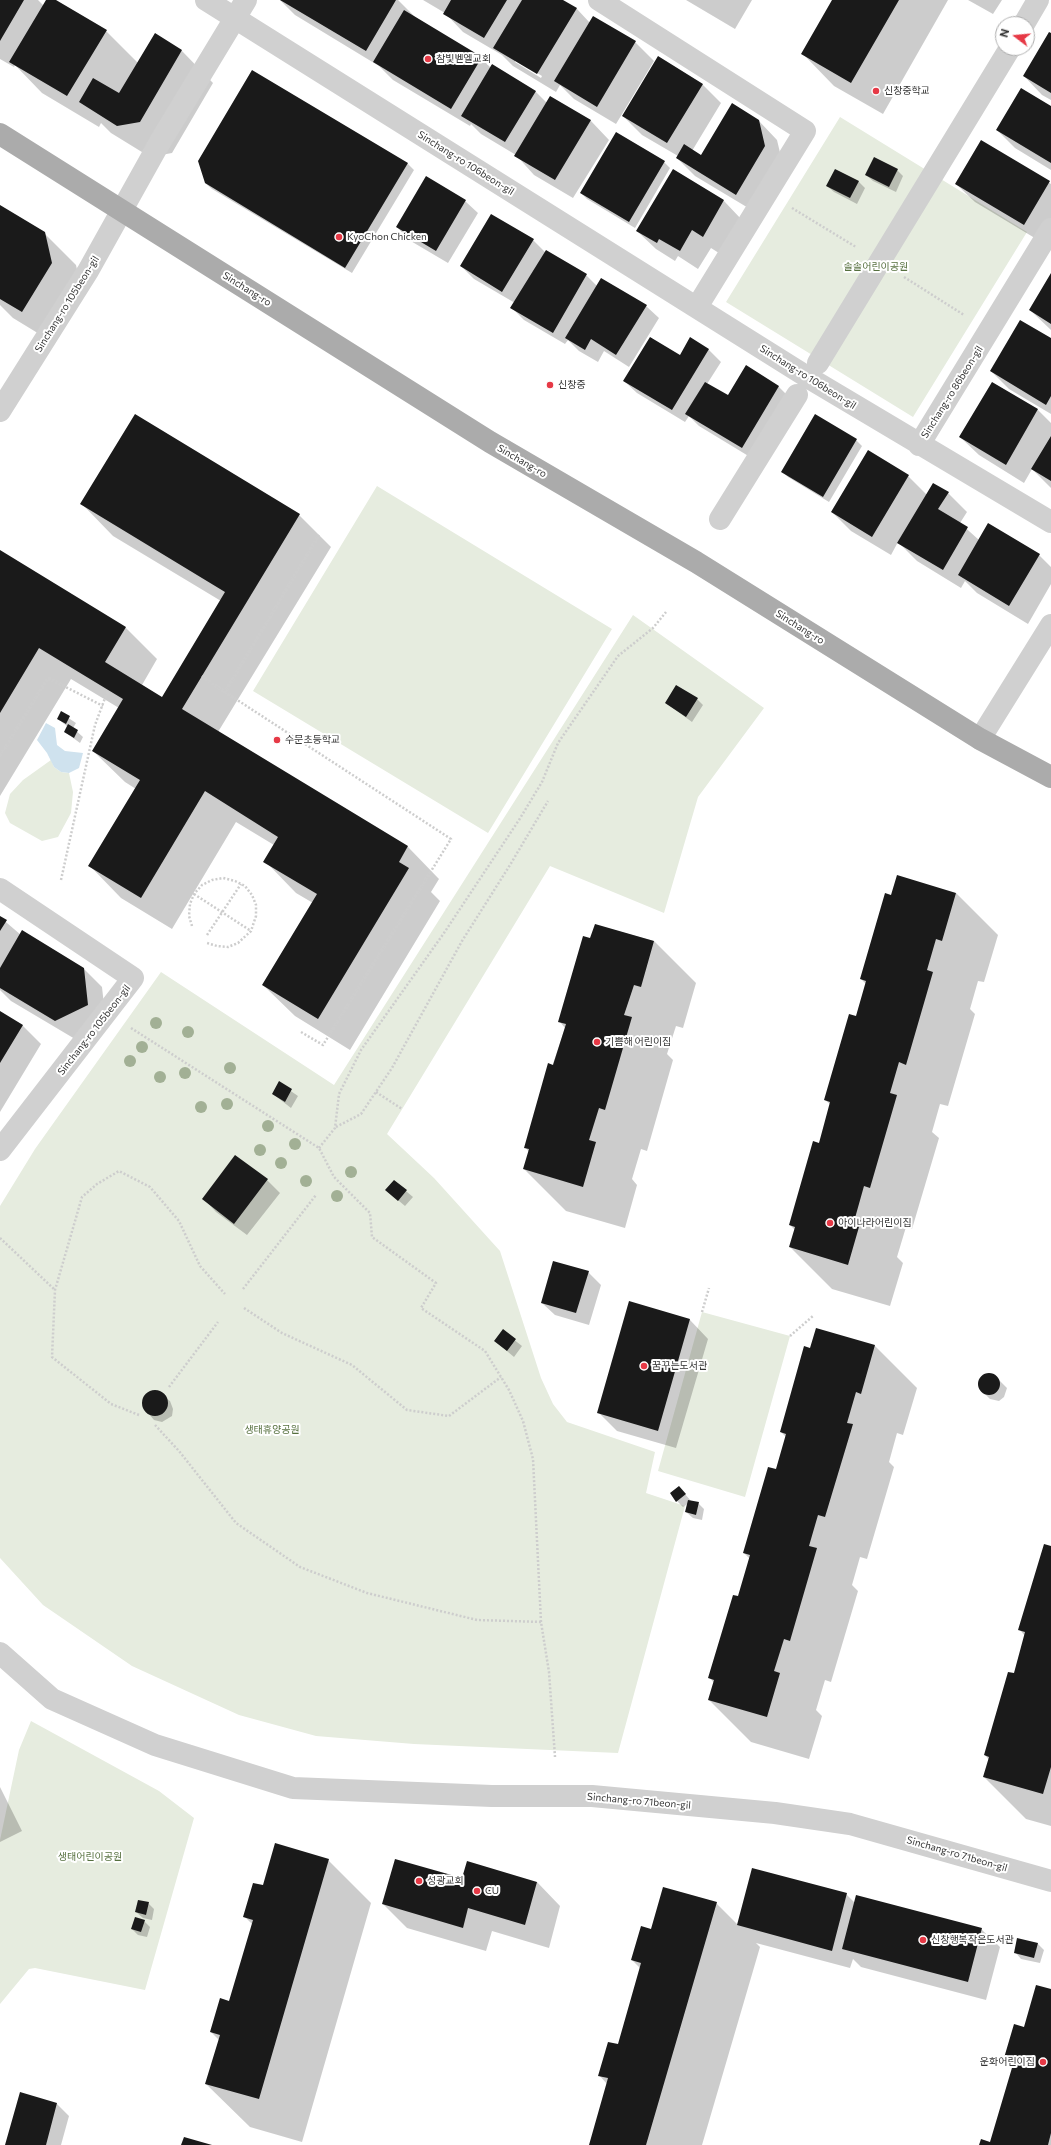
<!DOCTYPE html>
<meta charset="utf-8">
<style>
body{margin:0}
#map{position:relative;width:1051px;height:2145px;overflow:hidden;background:#fff;font-family:Commissioner,sans-serif}
canvas{display:block}
.north{position:absolute;left:995px;top:16px;width:40px;height:40px;box-sizing:border-box;background:#fff;border:1px solid #adadad;border-radius:50%;rotate:286deg;font-size:11px;font-weight:700;line-height:16px;text-align:center;color:#333}
.north::after{content:'';display:block;margin:auto;width:14px;height:18px;background:#e63946;clip-path:polygon(50% 0,100% 100%,50% 72%,0 100%)}
</style>
<div id="map">
<canvas width="1051" height="2145"></canvas>
<div class="north">N</div>
</div>
<script>
const c = document.querySelector('canvas').getContext('2d');
c.lineJoin = 'round';
function paint(path, color) { c.fillStyle = color; c.fill(path, 'evenodd'); }
const toPath = rows => new Path2D(rows.map(r => 'M' + r).join(''));
function strokePath(path, color, width, dash) { c.strokeStyle = color; c.lineWidth = width; c.lineCap = dash ? 'butt' : 'round'; c.setLineDash(dash || []); c.stroke(path); }
function write(font, color, halo, rows, align = 'center') {
  c.font = font + ' Commissioner,"Noto Sans KR",sans-serif'; c.lineWidth = 4; c.setLineDash([]); c.textBaseline = 'middle'; c.strokeStyle = halo; c.fillStyle = color; for (const [text, x, y, turn = 0] of rows) {
    c.save(); c.translate(x, y); c.rotate((+turn || 0) * Math.PI / 180); c.textAlign = isNaN(turn) ? turn : align; if (halo) c.strokeText(text, 0, 0); c.fillText(text, 0, 0); c.restore();
  }
}
paint(toPath([
 [840,117,1027,232,913,417,726,302],
 [377,486,612,629,488,833,253,691],
 [633,615,764,708,698,797,664,913,550,866,387,1134,434,1178,500,1251,541,1378,553,1404,567,1422,655,1452,646,1493,685,1506,618,1753,414,1744,316,1736,239,1715,132,1666,43,1605,0,1558,0,1206,35,1149,161,972,334,1085],
 [51,760,54,767,61,772,69,773,73,792,71,813,58,837,42,841,10,823,5,813,10,794,23,780],
 [702,1312,790,1336,745,1497,658,1471],
 [31,1721,159,1791,194,1818,145,1990,35,1968,29,1969,0,2004,0,1840,19,1750]
]), '#e6ecdf');
paint(toPath([
 [46,723,55,728,57,745,65,751,83,753,79,768,69,773,61,772,54,767,47,753,37,740]
]), '#cfe2ee');
paint(toPath([
 [0,0,38,0,44,6,47,0,54,0,106,31,138,63,155,34,182,51,213,83,172,153,150,157,111,133,101,123,99,127,42,93,15,65,14,67,0,59],
 [280,0,398,0,415,17,481,58,491,68,535,91,547,103,551,97,591,121,609,140,573,198,534,175,516,155,481,134,471,124,470,126,393,80,379,66,295,15],
 [423,0,561,0,577,9,590,23,593,17,635,42,654,61,616,124,574,99,560,85,556,92,513,66,502,55,463,32,445,13],
 [515,59,542,76,541,78,515,62],
 [686,0,752,0,735,29],
 [834,0,948,0,883,114,834,86,803,54],
 [968,0,1002,0,993,14],
 [1051,34,1051,100,1042,95,1024,76],
 [702,84,721,103,692,151,701,157,759,121,777,140,783,165,755,212,695,176,677,158,678,156,642,135,623,116],
 [1051,108,1051,170,1015,148,997,130],
 [981,141,1051,184,1051,229,1043,243,975,202,956,184],
 [664,162,670,168,635,228,587,199,581,193],
 [408,164,414,170,352,273,212,189,205,183],
 [836,170,859,182,865,188,857,204,834,192,827,186],
 [897,170,903,176,896,192,873,181,866,175],
 [673,171,724,201,742,220,722,255,711,248,698,269,678,256,675,261,656,249,637,231],
 [465,201,478,213,448,263,409,240,397,227],
 [0,206,44,233,76,265,83,295,54,343,13,318,0,305],
 [533,240,545,252,586,275,597,286,646,306,659,318,629,367,604,351,598,362,579,351,568,340,565,344,524,320,512,308,515,303,474,279,461,266],
 [1051,275,1051,330,1030,310],
 [1051,340,1051,414,1009,389,991,371],
 [708,349,721,362,707,384,728,397,778,386,791,399,755,460,699,426,689,416,685,422,637,393,624,381,680,356],
 [993,383,1038,410,1051,423,1051,488,1032,469,1024,483,979,455,960,437],
 [856,440,862,446,829,502,788,477,782,471],
 [908,476,927,495,933,484,948,493,967,512,960,523,979,540,1039,555,1051,567,1051,584,1028,624,977,593,965,581,961,588,917,561,898,542,891,555,851,531,832,512],
 [82,504,299,515,331,547,218,732,408,847,439,879,431,892,440,901,350,1050,295,1016,263,985,313,903,296,893,265,861,274,845,236,822,172,929,121,898,90,866,136,789,125,782,93,751,119,708,71,679,0,796,0,551,126,628,157,659,142,685,162,698,221,601,113,536],
 [697,699,703,705,692,722,666,703],
 [61,713,76,723,73,728,83,737,80,743,65,732,68,727,58,719],
 [956,893,998,935,984,982,978,981,970,1009,975,1014,948,1106,940,1104,932,1132,939,1138,912,1229,906,1227,897,1257,903,1263,890,1306,832,1289,790,1247,795,1230,790,1225,819,1144,831,1105,825,1100,856,1017,866,984,861,979,892,896],
 [0,917,21,935,84,969,102,987,106,1023,75,1039,11,1001,0,990],
 [596,925,654,941,696,983,683,1028,676,1026,667,1054,673,1060,647,1151,641,1149,632,1179,637,1185,625,1228,566,1211,524,1169,529,1152,525,1147,565,1028,560,1022],
 [0,1012,22,1025,41,1044,0,1112],
 [279,1083,298,1096,291,1108,273,1094],
 [267,1180,280,1193,247,1235,216,1212,204,1199],
 [394,1181,413,1197,405,1206,386,1190],
 [588,1272,601,1285,589,1325,555,1315,542,1303],
 [630,1303,690,1320,708,1339,676,1448,617,1431,598,1412],
 [817,1330,875,1346,917,1388,903,1435,897,1433,889,1462,894,1467,867,1559,860,1557,852,1585,858,1591,831,1682,825,1680,816,1710,822,1716,809,1759,751,1742,709,1700,714,1683,710,1678,739,1598,750,1559,744,1553,776,1470,786,1437,781,1432],
 [503,1331,522,1346,514,1357,495,1341],
 [987,1374,995,1376,1007,1388,1004,1397,999,1401,990,1399,983,1392,979,1384,981,1378],
 [156,1391,170,1401,173,1409,172,1416,162,1422,154,1420,143,1407,143,1403,149,1393],
 [679,1487,691,1501,698,1503,704,1509,702,1520,693,1518,686,1512,689,1503,683,1507,677,1501],
 [1051,1547,1051,1826,1026,1819,984,1777,989,1760,985,1755,1014,1674,1025,1636,1020,1630],
 [0,1787,22,1831,0,1842],
 [328,1860,371,1903,302,2142,250,2127,206,2084,219,2040,211,2032,230,2002,253,1925,245,1917,264,1887],
 [462,1879,537,1882,560,1906,549,1948,492,1931,486,1951,407,1928,383,1904],
 [846,1894,855,1903,981,1929,1000,1947,986,2000,861,1967,853,1959,850,1968,756,1943,760,1947,702,2145,590,2145,607,2084,599,2075,618,2046,641,1969,632,1960,652,1930,716,1903,738,1925],
 [148,1903,154,1909,152,1920,143,1918,136,1912],
 [144,1921,150,1927,147,1937,138,1935,132,1929],
 [1038,1944,1044,1950,1040,1963,1021,1959,1015,1952],
 [1051,1990,1051,2145,980,2145,991,2143,1014,2066,1006,2058],
 [57,2104,69,2116,61,2145,6,2145]
]), '#0003');
paint(toPath([
 [0,0,24,0,0,41],
 [46,0,56,0,107,30,67,96,9,62],
 [280,0,396,0,366,51],
 [451,0,507,0,484,38,443,14],
 [522,0,563,0,577,8,537,74,493,48],
 [832,0,899,0,851,83,801,54],
 [404,10,482,57,451,109,373,62],
 [593,16,636,41,597,107,554,81],
 [1049,32,1051,33,1051,93,1023,76],
 [155,33,182,50,140,122,117,126,79,102,93,78,119,93],
 [658,56,703,84,667,143,622,116],
 [492,64,536,91,505,142,461,116],
 [252,70,408,163,345,268,205,183,198,161],
 [1021,88,1051,106,1051,163,996,130],
 [550,96,591,120,555,180,514,156],
 [732,103,759,120,765,146,736,195,676,158,684,144,701,155],
 [616,132,665,161,629,222,580,193],
 [981,140,1050,181,1024,225,955,184],
 [874,157,898,169,889,187,865,175],
 [673,169,724,200,703,237,692,230,680,251,659,239,657,243,636,231],
 [835,169,859,181,850,198,826,186],
 [426,176,466,200,436,251,396,227],
 [0,205,45,232,52,263,22,312,0,299],
 [491,214,534,239,502,292,460,266],
 [546,250,587,274,553,333,510,308],
 [1051,273,1051,324,1029,310],
 [601,278,647,305,616,355,591,339,585,350,565,338],
 [1020,320,1051,338,1051,396,1046,405,990,371],
 [650,337,680,355,690,337,709,349,672,410,623,381],
 [746,365,779,386,742,448,685,414,705,382,728,395],
 [992,382,1038,409,1006,465,959,437],
 [135,414,300,514,182,709,408,846,399,862,409,868,318,1019,262,985,317,894,263,862,278,837,205,791,141,898,88,866,140,780,92,751,123,699,39,648,0,713,0,550,126,627,105,662,162,697,225,592,80,504],
 [815,414,857,439,823,497,781,472],
 [1051,436,1051,481,1031,469],
 [868,450,909,475,872,537,831,512],
 [933,483,949,492,938,509,968,527,943,570,897,543],
 [988,523,1040,554,1009,606,958,575],
 [676,685,698,698,686,717,665,703],
 [61,711,70,716,66,724,57,719],
 [68,724,78,730,74,738,64,732],
 [897,875,956,893,942,941,936,939,927,970,933,972,906,1065,899,1062,890,1093,897,1095,870,1188,864,1186,855,1218,861,1220,848,1265,789,1247,795,1227,789,1225,813,1141,819,1143,830,1102,824,1100,849,1014,856,1016,866,981,860,979,885,893,891,895],
 [0,916,7,920,0,931],
 [595,924,654,941,641,987,634,985,624,1015,632,1017,605,1110,599,1108,589,1140,596,1142,583,1187,523,1169,529,1149,524,1148,548,1063,553,1065,566,1024,558,1022,583,936,590,938],
 [22,930,84,968,88,1005,55,1021,0,988,0,968],
 [0,1011,23,1025,0,1063],
 [279,1081,292,1089,285,1102,272,1094],
 [235,1155,268,1179,234,1224,202,1199],
 [394,1180,407,1190,398,1201,385,1190],
 [553,1261,589,1271,576,1313,541,1303],
 [629,1301,690,1319,658,1431,597,1413],
 [816,1328,875,1345,861,1394,856,1392,847,1423,853,1424,825,1517,818,1515,809,1546,817,1548,790,1641,784,1639,774,1671,780,1673,767,1717,708,1700,714,1680,708,1678,733,1595,738,1596,750,1555,743,1553,768,1467,776,1469,786,1434,780,1432,804,1346,810,1348],
 [503,1329,516,1339,507,1351,494,1341],
 '978 1384a11 11 0 1 1 22 0a11 11 0 1 1-22 0Z',
 '142 1403a13 13 0 1 1 26 0a13 13 0 1 1-26 0Z',
 [679,1486,686,1494,676,1502,670,1493],
 [688,1500,699,1502,696,1515,685,1512],
 [1044,1544,1051,1546,1051,1767,1043,1794,983,1777,989,1757,984,1755,1008,1672,1014,1673,1025,1632,1018,1630],
 [275,1843,329,1859,259,2099,205,2084,220,2035,210,2032,220,1998,229,2001,253,1920,243,1917,253,1883,263,1885],
 [395,1859,462,1878,467,1861,537,1882,525,1925,468,1908,463,1928,382,1904],
 [752,1868,847,1893,832,1951,737,1925],
 [663,1887,717,1902,646,2145,589,2145,608,2078,598,2076,608,2042,618,2044,641,1963,631,1960,641,1926,651,1929],
 [856,1895,982,1928,968,1982,842,1949],
 [138,1900,149,1902,146,1915,135,1912],
 [135,1917,145,1920,141,1932,131,1929],
 [1017,1938,1038,1943,1034,1958,1014,1953],
 [1036,1985,1051,1989,1051,2133,1048,2145,979,2145,981,2139,990,2142,1014,2061,1004,2058,1014,2024,1024,2027],
 [20,2092,57,2103,46,2145,5,2145],
 [184,2137,212,2145,181,2145]
]), '#1a1a1a');
strokePath(toPath([
 [792,208,856,247],
 [904,277,964,315],
 [202,676,225,692],
 [0,756,48,678,103,706],
 [61,880,95,725,108,690],
 [194,894,251,931],
 [192,926,189,916,190,904,194,894,202,885,212,880,223,878,235,881,245,886,252,895,256,905,256,916,251,931,238,943,228,947,217,946,207,943],
 [207,935,241,884],
 [131,1028,319,1148,334,1177,370,1213,372,1237,436,1283,421,1308,485,1351,509,1390,523,1421,533,1459,541,1622,549,1672,555,1757],
 [301,1032,323,1045,451,839,225,692,319,535],
 [376,1092,402,1109],
 [336,1127,361,1114,392,1068,462,941,510,865,548,801],
 [319,1148,335,1128,339,1094,361,1050,444,933,519,820,542,782,558,743,618,656,653,628,666,612],
 [0,1238,55,1290],
 [243,1289,316,1195],
 [244,1308,282,1333,352,1365,407,1410,449,1416,501,1377],
 [702,1312,709,1288],
 [790,1336,813,1316],
 [169,1387,218,1322],
 [139,1415,111,1404,52,1357,55,1290,82,1197,97,1184,119,1171,150,1187,179,1221,200,1266,225,1294],
 [155,1425,179,1451,236,1523,300,1567,367,1593,477,1620,541,1622]
]), '#cdcdcd', 2.5, [2, 2]);
strokePath(toPath([
 [206,0,809,378,1051,522],
 [599,0,805,131,697,307],
 [1024,24,1038,0],
 [818,363,1010,48],
 [0,411,88,271,160,142,246,0],
 [919,445,1051,229],
 [720,519,797,395],
 [980,739,1051,625],
 [0,889,133,978,0,1150],
 [0,1653,52,1699,155,1745,293,1788,492,1796,592,1796,775,1813,850,1824,1051,1881]
]), '#d0d0d0', 22);
strokePath(toPath([
 [0,134,490,442,696,562,980,739,1051,777]
]), '#ababab', 22);
c.fillStyle = '#a2b095';
for (const [x, y] of [
 [156,1023],
 [188,1032],
 [142,1047],
 [130,1061],
 [230,1068],
 [185,1073],
 [160,1077],
 [227,1104],
 [201,1107],
 [268,1126],
 [295,1144],
 [260,1150],
 [281,1163],
 [351,1172],
 [306,1181],
 [337,1196]
]) { c.beginPath(); c.arc(x, y, 6, 0, 2 * Math.PI); c.fill(); }
for (const [x, y, r, color] of [
 [428,59,4,"#e63946"],
 [876,91,4,"#e63946"],
 [339,237,4,"#e63946"],
 [550,385,4,"#e63946"],
 [277,740,4,"#e63946"],
 [597,1042,4,"#e63946"],
 [830,1223,4,"#e63946"],
 [644,1366,4,"#e63946"],
 [419,1881,4,"#e63946"],
 [477,1891,4,"#e63946"],
 [923,1940,4,"#e63946"],
 [1043,2062,4,"#e63946"]
]) { const dot = new Path2D(); dot.arc(x, y, r, 0, 2 * Math.PI); c.fillStyle = color; c.fill(dot); strokePath(dot, '#fff', 1.5); }
write('10px', '#333', '#fff', [
 ["참빛벧엘교회",436,59],
 ["신창중학교",884,91],
 ["KyoChon Chicken",347,237],
 ["신창중",558,385],
 ["수문초등학교",285,740],
 ["기쁨해 어린이집",605,1042],
 ["아이나라어린이집",838,1223],
 ["꿈꾸는도서관",652,1366],
 ["성광교회",427,1881],
 ["CU",485,1891],
 ["신창행복작은도서관",931,1940],
 ["운화어린이집",1035,2062,"right"]
], 'left');
write('10px', '#333', '#fff', [
 ["Sinchang-ro 106beon-gil",466,163,32],
 ["Sinchang-ro",247,289,32],
 ["Sinchang-ro 105beon-gil",67,304,-58],
 ["Sinchang-ro 106beon-gil",808,377,32],
 ["Sinchang-ro 86beon-gil",952,392,-58],
 ["Sinchang-ro",522,461,30],
 ["Sinchang-ro",800,627,32],
 ["Sinchang-ro 105beon-gil",94,1030,-52],
 ["Sinchang-ro 71beon-gil",639,1801,5],
 ["Sinchang-ro 71beon-gil",957,1854,16]
]);
write('10px', '#56703f', '#fff', [
 ["솔솔어린이공원",876,267],
 ["생태휴양공원",272,1430],
 ["생태어린이공원",90,1857]
]);
</script>
